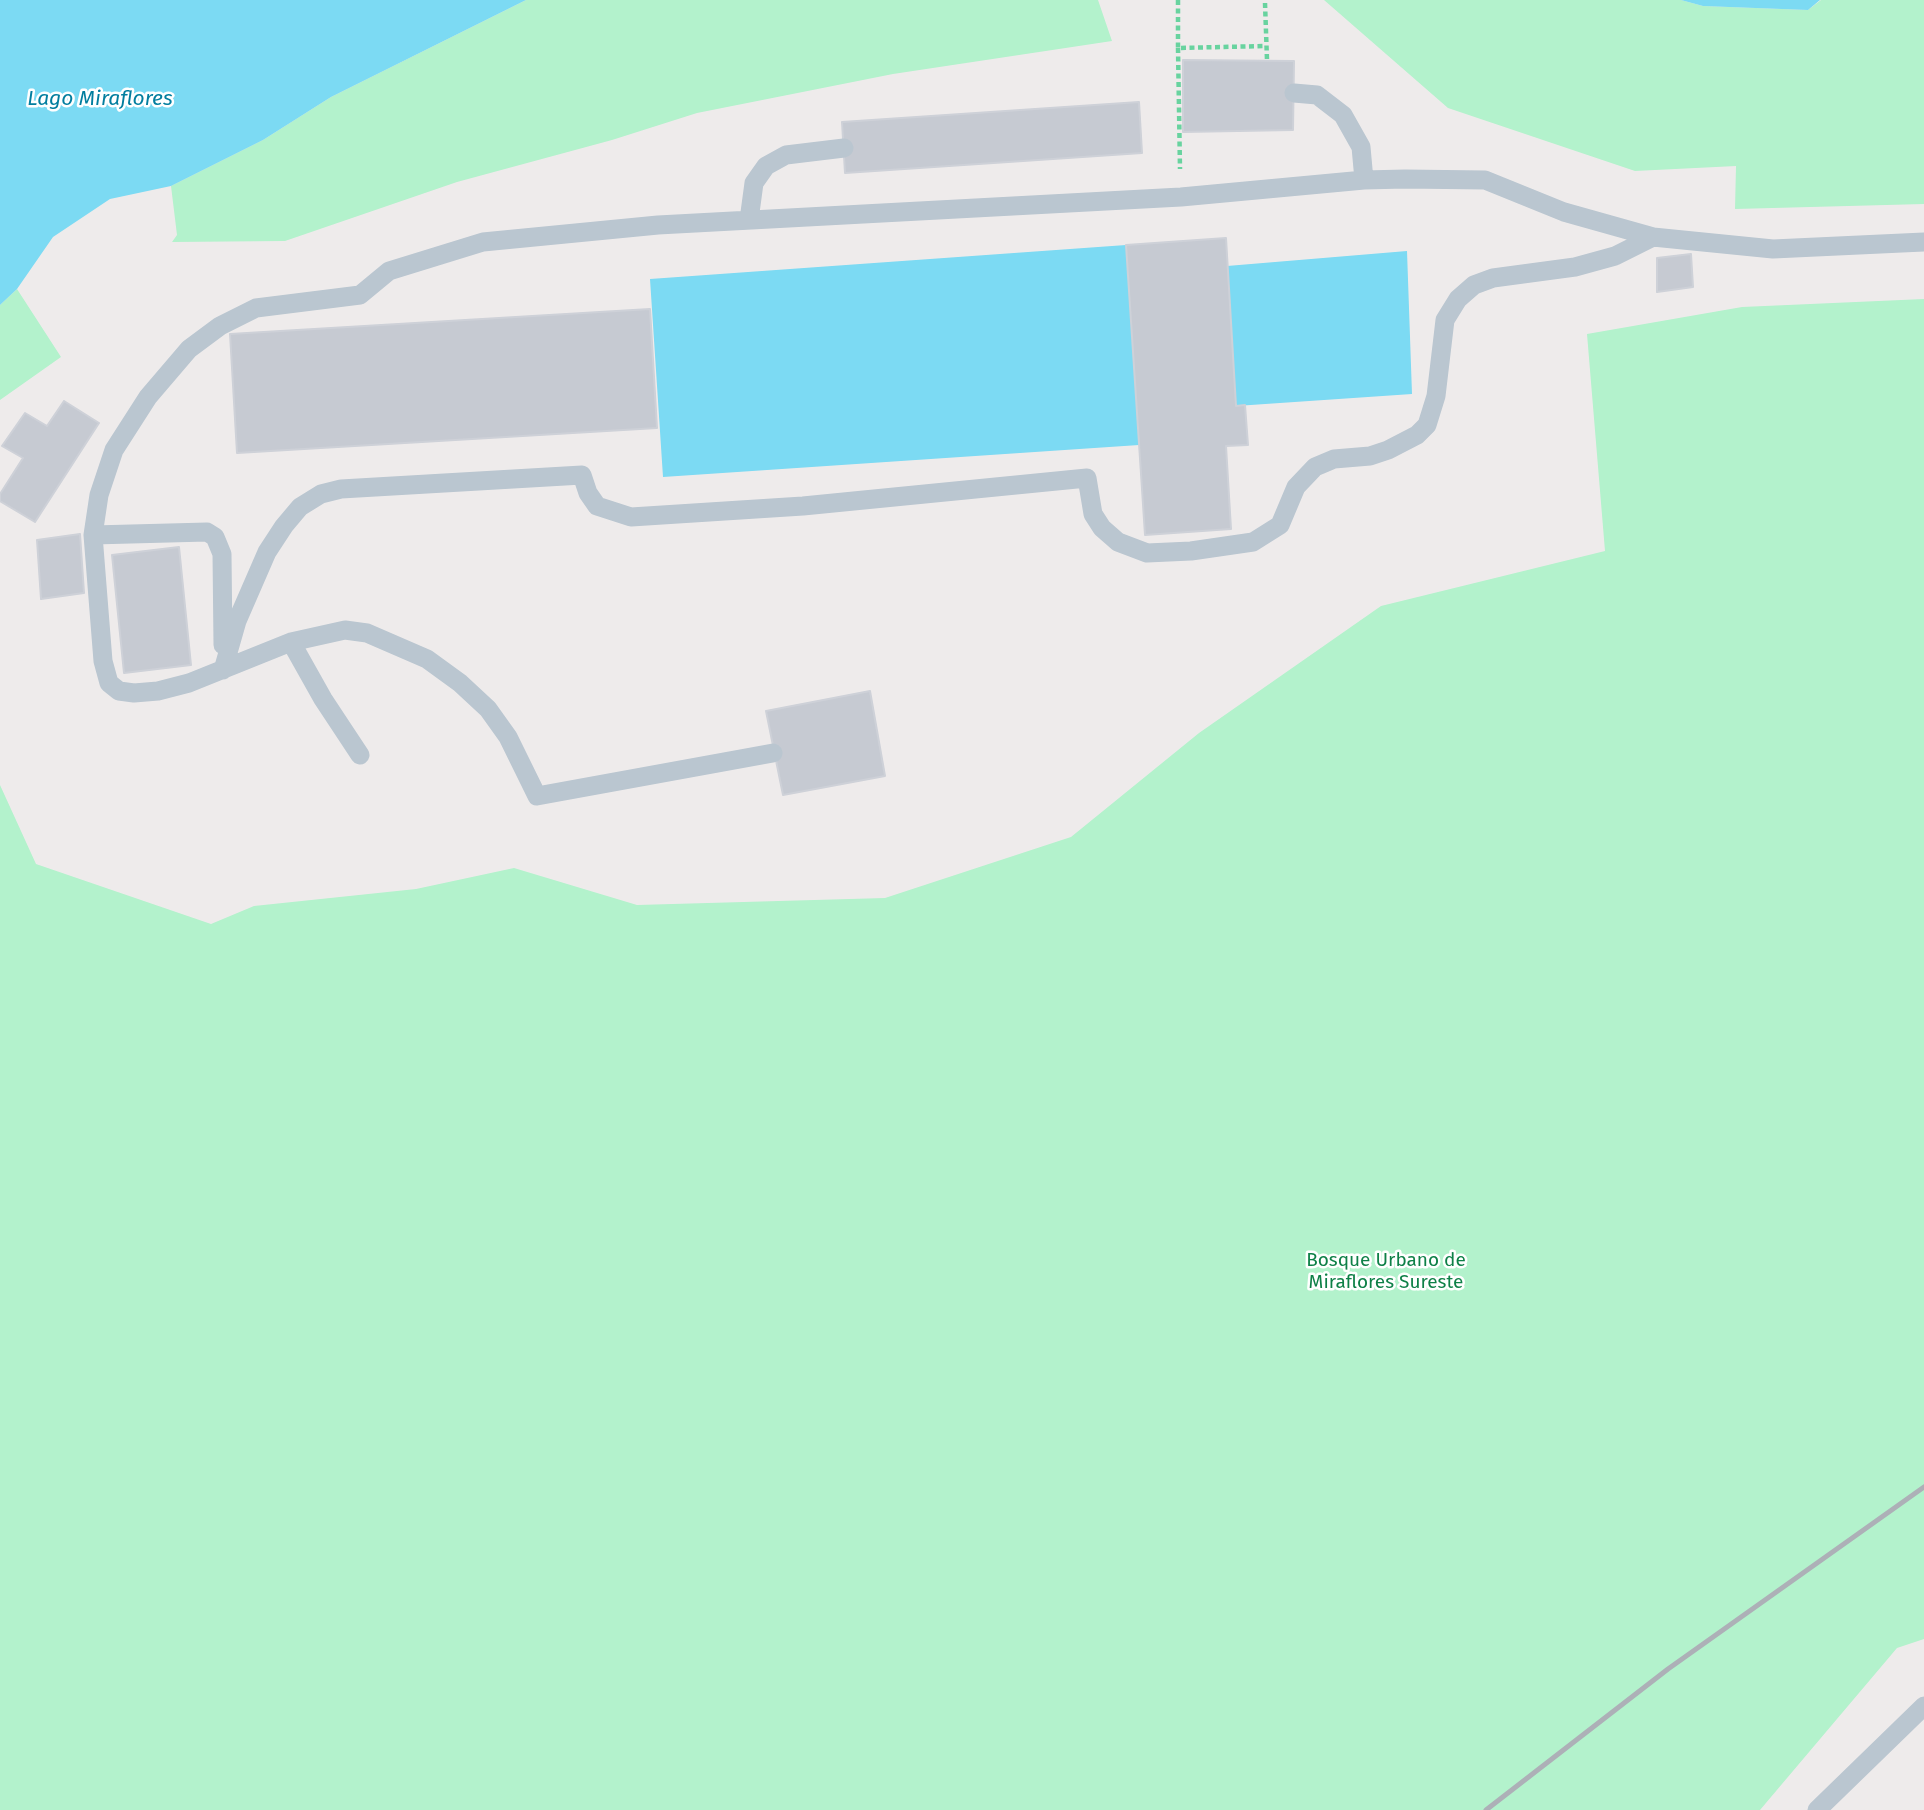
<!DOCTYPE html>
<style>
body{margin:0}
canvas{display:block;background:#eeebeb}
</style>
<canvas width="1924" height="1810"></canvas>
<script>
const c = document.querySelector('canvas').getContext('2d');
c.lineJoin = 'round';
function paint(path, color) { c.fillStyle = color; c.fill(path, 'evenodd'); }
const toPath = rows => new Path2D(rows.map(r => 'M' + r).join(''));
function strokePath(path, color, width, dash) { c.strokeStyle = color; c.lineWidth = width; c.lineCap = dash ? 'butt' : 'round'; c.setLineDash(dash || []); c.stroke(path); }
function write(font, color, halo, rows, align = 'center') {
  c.font = font + ' "Fira Sans",sans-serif'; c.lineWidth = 5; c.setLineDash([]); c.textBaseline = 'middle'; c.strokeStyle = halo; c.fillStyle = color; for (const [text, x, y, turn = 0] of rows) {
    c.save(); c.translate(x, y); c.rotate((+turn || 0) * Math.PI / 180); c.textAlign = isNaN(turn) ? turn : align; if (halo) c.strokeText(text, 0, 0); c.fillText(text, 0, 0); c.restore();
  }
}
paint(toPath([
 [526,0,1098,0,1112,41,893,74,697,113,612,140,457,182,285,241,172,242,177,235,171,186,263,140,331,97],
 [1324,0,1681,0,1703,6,1808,10,1821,0,1924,0,1924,204,1735,209,1736,166,1635,171,1448,108],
 [17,289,61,357,0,400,0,305],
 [1924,299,1924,1639,1897,1648,1760,1810,0,1810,0,785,36,864,211,924,254,906,416,889,514,868,637,905,885,898,1071,837,1199,733,1381,606,1605,551,1587,334,1742,307]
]), '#b3f2cc');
paint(toPath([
 [0,0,526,0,331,97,263,140,171,186,110,199,53,237,17,289,0,305],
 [1681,0,1820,0,1808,10,1703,6],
 [1126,245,1139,445,663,477,650,279],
 [1407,251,1412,394,1236,406,1227,266]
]), '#7cdaf3');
const building = toPath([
 [1183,60,1294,61,1293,130,1183,132,1183,60],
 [1139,102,1142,153,845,173,842,122,1139,102],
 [1226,238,1236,406,1245,405,1248,445,1226,446,1231,529,1145,535,1126,245,1226,238],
 [1691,254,1693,287,1657,292,1657,258,1691,254],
 [650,309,657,428,237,453,230,334,650,309],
 [64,401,99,423,35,522,0,501,0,494,23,458,2,446,25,413,47,426,64,401],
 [80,534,84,593,41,599,37,540,80,534],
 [179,547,191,665,124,673,112,555,179,547],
 [870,691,885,776,783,795,766,711,870,691]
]);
paint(building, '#c6cad2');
strokePath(building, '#ced1d8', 2);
strokePath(toPath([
 [1178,0,1178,48,1266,46],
 [1265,3,1267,60],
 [1178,48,1180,169]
]), '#68d39f', 4.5, [5, 3.5]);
strokePath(toPath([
 [1294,93,1317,95,1343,115,1361,147,1364,180],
 [749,220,754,183,766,166,786,155,844,148],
 [93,535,207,532,215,537,222,554,223,645],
 [291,642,323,699,360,755],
 [223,670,237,621,267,552,284,526,300,507,321,494,341,489,582,475,588,493,597,506,631,517,803,506,1087,478,1093,514,1102,528,1118,542,1147,553,1191,551,1253,542,1280,525,1296,487,1315,467,1334,459,1370,456,1388,450,1417,435,1427,425,1436,396,1445,320,1458,299,1474,285,1493,278,1575,267,1615,256,1653,237],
 [773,753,537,796,508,737,488,709,460,683,427,659,367,633,345,630,291,642,189,683,158,691,134,693,119,691,109,683,103,661,93,535,99,495,114,450,148,397,189,349,220,326,256,308,360,295,389,271,483,242,658,225,1181,197,1364,180,1405,179,1485,180,1564,212,1653,237,1773,249,1924,242],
 [1817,1810,1924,1706]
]), '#bac6d0', 19);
strokePath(toPath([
 [1486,1810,1668,1669,1924,1487]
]), '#adb0b7', 5);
write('19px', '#0e8047', '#fff', [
 ["Bosque Urbano de",1386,1261],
 ["Miraflores Sureste",1386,1283]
]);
write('italic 21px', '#027e9f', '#fff', [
 ["Lago Miraflores",100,99]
]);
</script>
